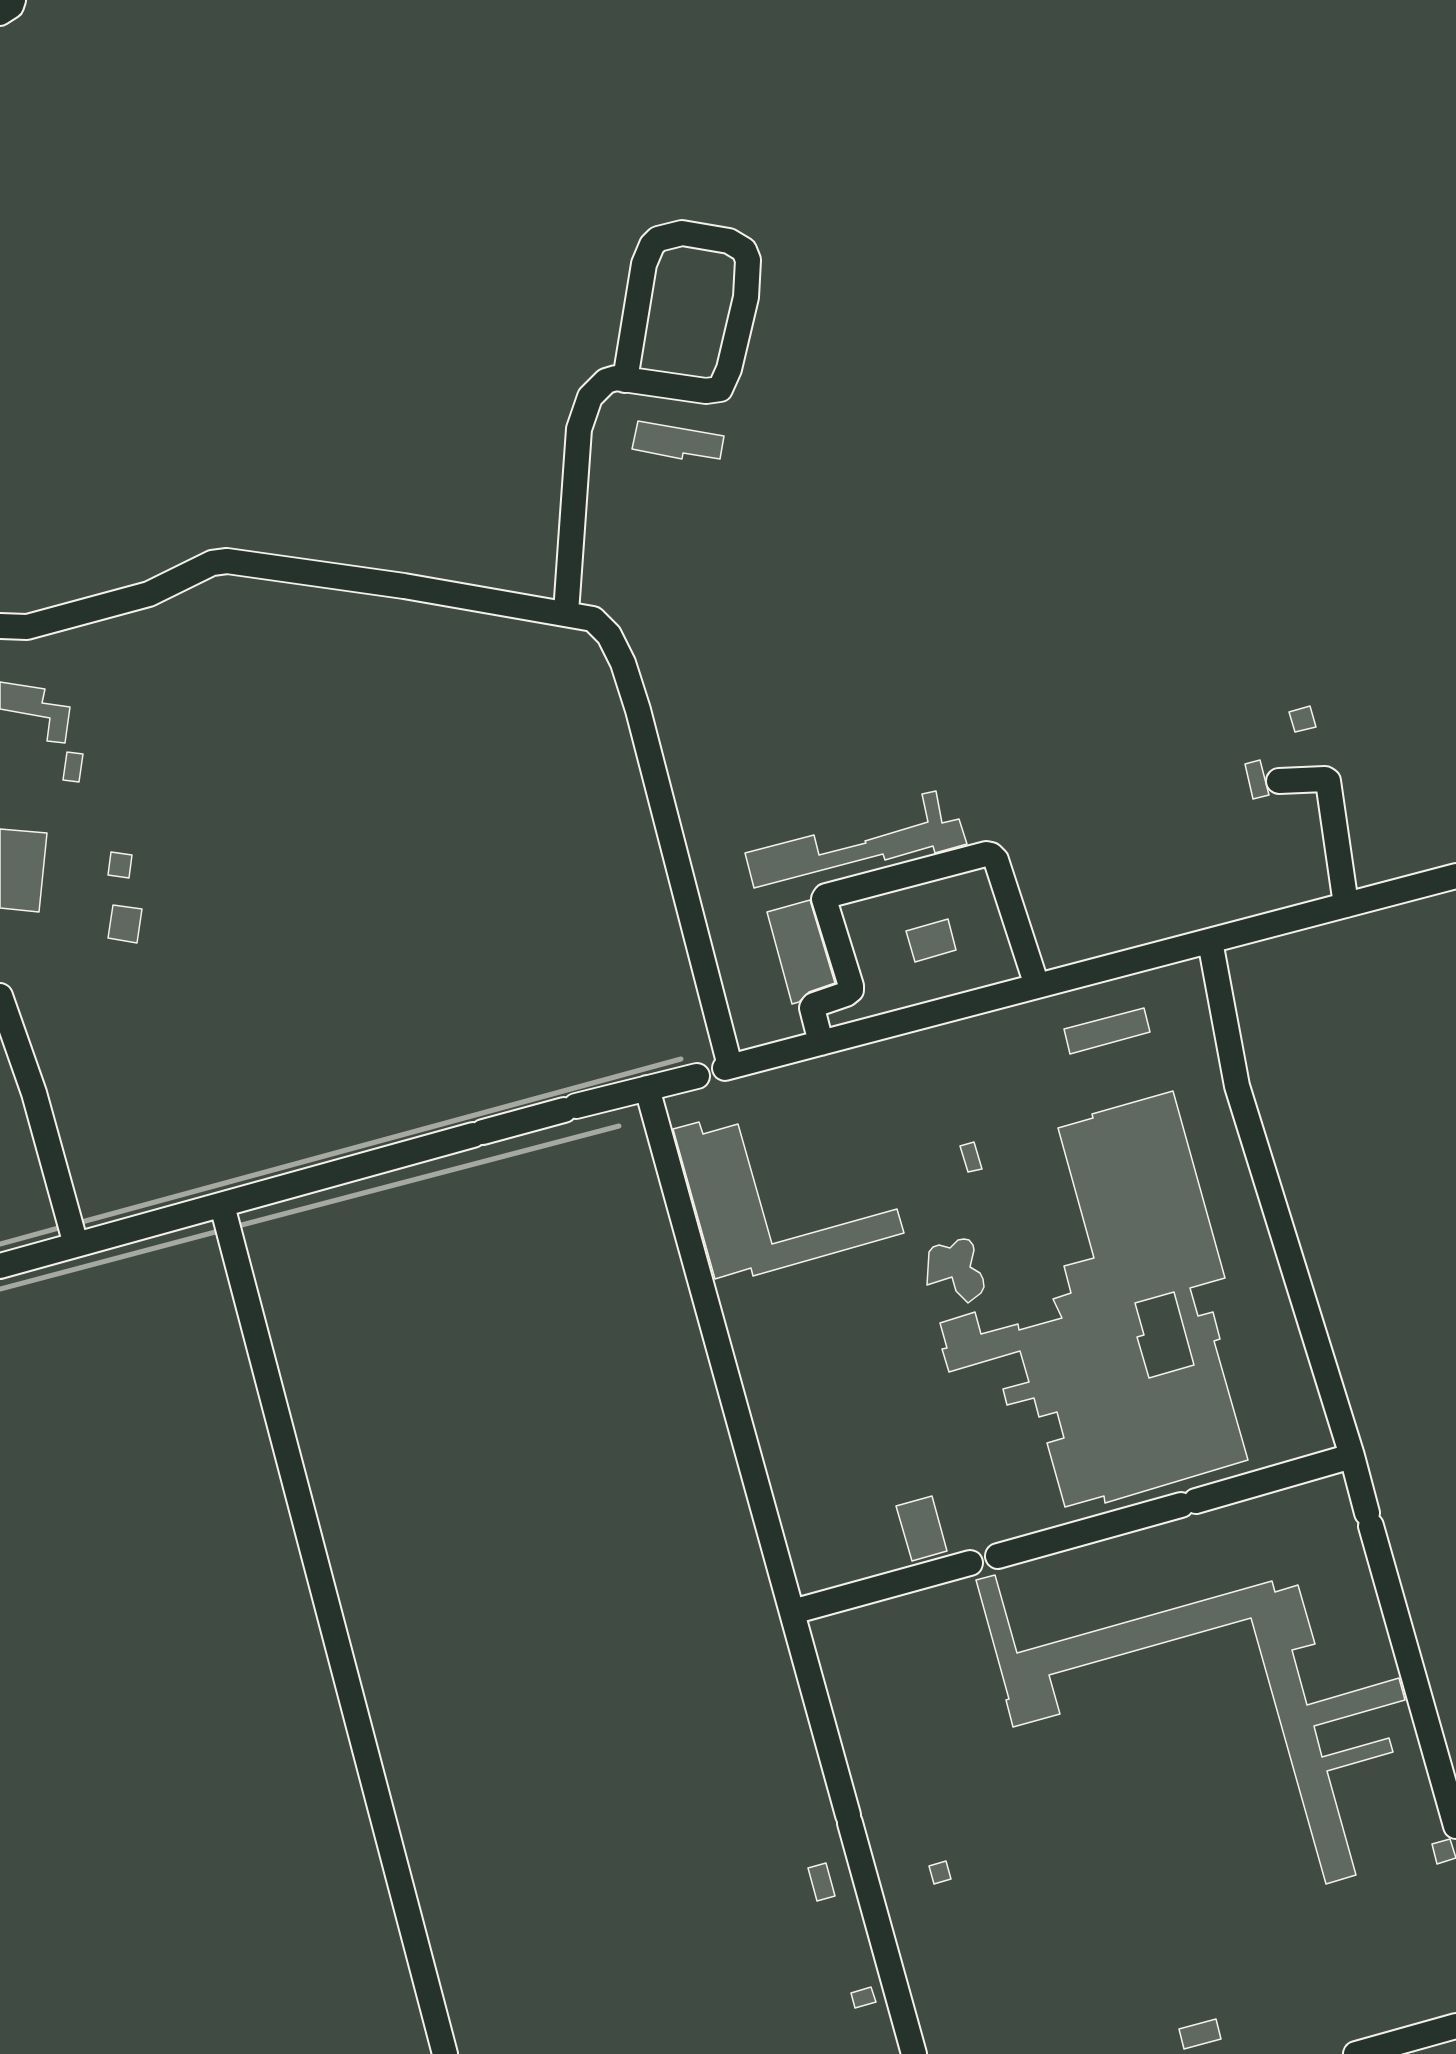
<!DOCTYPE html>
<style>
body{margin:0}
canvas{display:block;background:#323e38}
</style>
<canvas width="1456" height="2054"></canvas>
<script>
const c = document.querySelector('canvas').getContext('2d');
c.lineJoin = 'round';
function paint(path, color) { c.fillStyle = color; c.fill(path, 'evenodd'); }
const toPath = rows => new Path2D(rows.map(r => 'M' + r).join(''));
function strokePath(path, color, width, dash) { c.strokeStyle = color; c.lineWidth = width; c.lineCap = dash ? 'butt' : 'round'; c.setLineDash(dash || []); c.stroke(path); }
paint(toPath([
 [0,0,1456,0,1456,2054,0,2054]
]), '#404b44');
strokePath(toPath([
 [78,1223,681,1059],
 [234,1227,619,1126],
 [0,1244,66,1226],
 [0,1289,223,1230]
]), '#a6a9a1', 5);
const building = toPath([
 [638,421,724,436,720,459,683,453,682,459,632,449,638,421],
 [0,682,45,689,42,703,70,707,65,743,47,741,50,718,0,709,0,682],
 [1310,706,1316,727,1295,732,1289,712,1310,706],
 [67,752,83,754,79,782,63,780,67,752],
 [1260,760,1269,795,1253,799,1245,764,1260,760],
 [936,791,942,823,959,819,967,844,935,853,933,846,885,860,883,854,754,888,745,853,814,835,819,855,866,843,865,841,928,822,922,794,936,791],
 [0,829,47,833,39,912,0,908,0,829],
 [111,852,132,855,129,878,108,875,111,852],
 [810,900,835,983,809,992,799,1002,792,1004,767,912,810,900],
 [113,905,142,909,137,943,108,938,113,905],
 [948,919,956,950,915,962,906,931,948,919],
 [1144,1008,1150,1032,1070,1054,1064,1029,1144,1008],
 [1173,1091,1225,1278,1190,1288,1198,1316,1213,1312,1220,1339,1214,1341,1248,1460,1105,1503,1104,1496,1065,1507,1047,1443,1064,1438,1057,1412,1039,1417,1034,1398,1007,1405,1003,1389,1029,1382,1020,1351,949,1372,942,1349,947,1348,940,1323,975,1312,981,1334,1018,1324,1019,1330,1062,1318,1053,1299,1071,1293,1064,1266,1094,1258,1058,1128,1093,1118,1092,1114,1173,1091],
 [1174,1292,1194,1365,1149,1378,1137,1337,1144,1335,1135,1303,1174,1292],
 [699,1122,703,1134,738,1124,772,1244,897,1209,904,1233,753,1276,751,1268,715,1279,673,1129,699,1122],
 [974,1142,982,1169,968,1172,960,1146,974,1142],
 [964,1239,969,1240,973,1245,974,1250,970,1267,980,1273,983,1279,984,1287,981,1293,968,1303,956,1291,952,1277,927,1285,929,1252,933,1247,939,1245,950,1248,958,1240,964,1239],
 [932,1496,947,1551,912,1561,896,1506,932,1496],
 [995,1575,1017,1653,1272,1581,1275,1592,1298,1585,1315,1644,1292,1650,1307,1705,1399,1678,1405,1700,1314,1726,1322,1757,1389,1738,1393,1752,1327,1771,1356,1875,1326,1884,1251,1618,1049,1675,1060,1714,1013,1727,1006,1700,1009,1699,976,1580,995,1575],
 [1450,1839,1456,1858,1437,1864,1432,1844,1450,1839],
 [946,1861,951,1879,934,1884,929,1866,946,1861],
 [826,1863,835,1896,817,1901,808,1868,826,1863],
 [871,1987,876,2002,855,2008,851,1993,871,1987],
 [1216,2019,1221,2039,1184,2049,1179,2029,1216,2019]
]);
paint(building, '#5f6861');
strokePath(building, '#f4f1e8', 1.5);
const minor = toPath([
 [0,13,11,6,13,0],
 [566,613,579,429,590,397,606,381,616,378,706,391,720,389,729,369,746,297,748,260,744,250,729,241,682,233,658,239,652,245,644,264,625,380],
 [0,626,27,627,149,594,212,563,227,561,404,586,593,619,609,635,623,663,638,710,730,1066],
 [1279,781,1325,779,1328,781,1346,905],
 [1210,941,1237,1086,1352,1456],
 [0,996,34,1093,76,1245],
 [821,1043,812,1008,814,1005,846,994,851,990,851,986,824,899,826,896,986,854,991,855,996,860,1037,986],
 [725,1068,1456,876],
 [647,1088,848,1815],
 [576,1106,697,1076],
 [483,1132,564,1110],
 [222,1205,445,2054],
 [0,1266,473,1135],
 [1196,1501,1352,1456,1367,1513],
 [1371,1526,1456,1826],
 [998,1556,1181,1505],
 [792,1612,970,1563],
 [850,1823,914,2054],
 [1356,2054,1456,2026]
]);
strokePath(minor, '#f4f1e8', 28);
strokePath(minor, '#26332d', 24);
</script>
